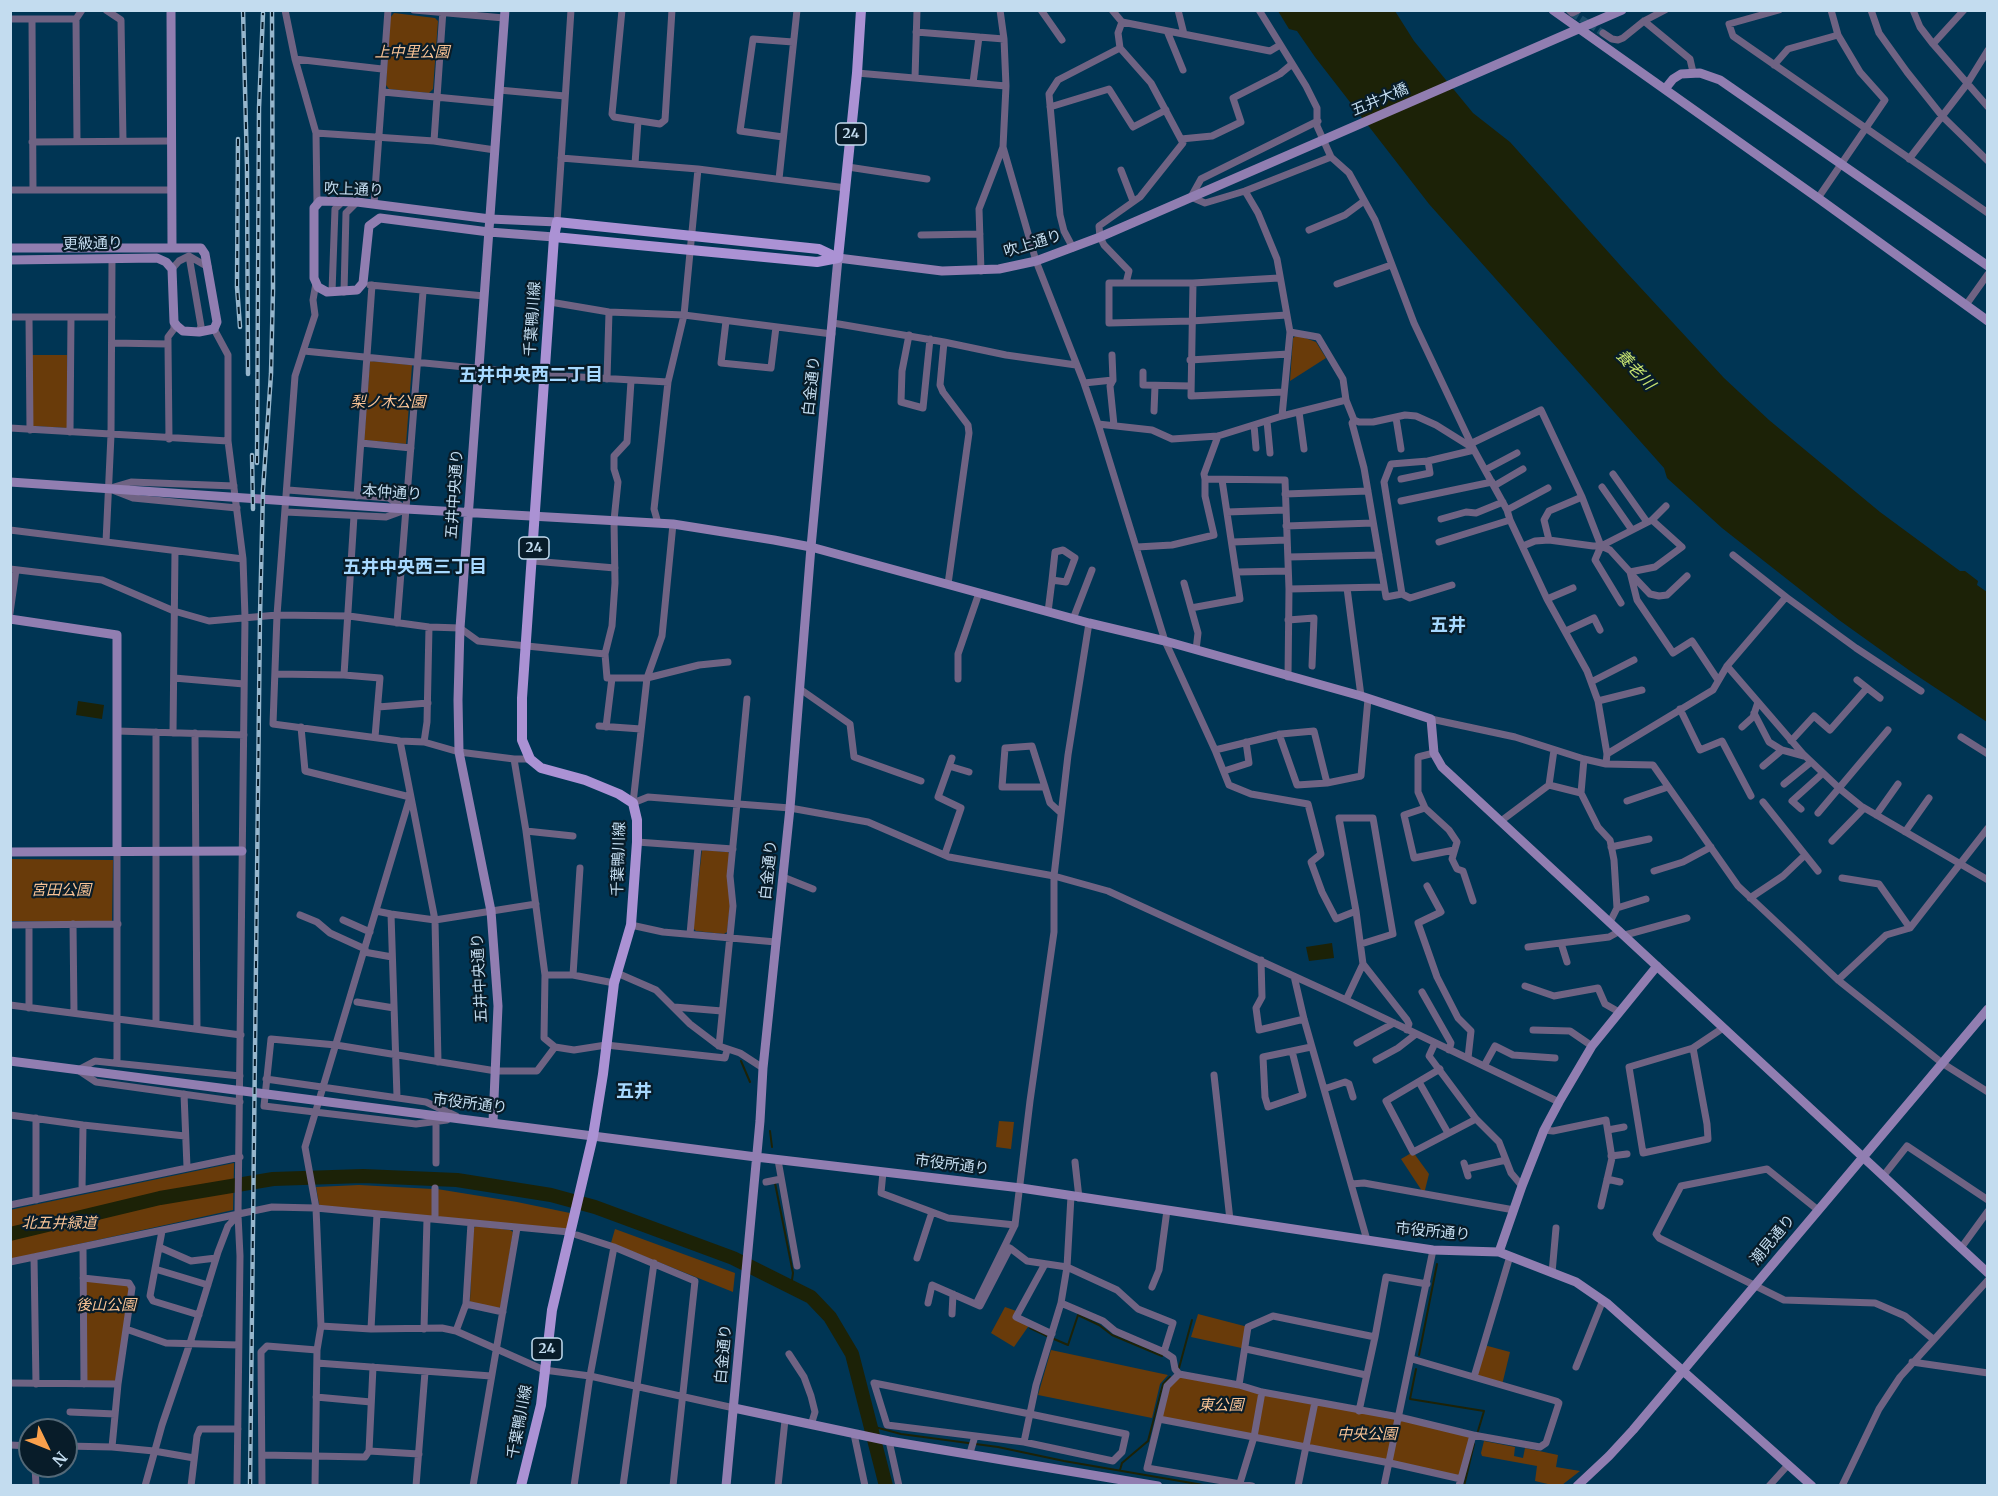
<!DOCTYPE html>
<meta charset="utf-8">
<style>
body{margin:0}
#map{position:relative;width:1998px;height:1496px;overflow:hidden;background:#003554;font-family:Merriweather,serif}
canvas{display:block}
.frame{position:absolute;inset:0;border:12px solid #c3dcef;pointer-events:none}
.north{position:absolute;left:18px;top:1418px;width:60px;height:60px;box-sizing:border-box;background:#081c29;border:2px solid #536978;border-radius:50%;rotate:133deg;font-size:16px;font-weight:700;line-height:24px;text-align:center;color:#c3dcef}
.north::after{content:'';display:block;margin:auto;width:21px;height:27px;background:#f9a04c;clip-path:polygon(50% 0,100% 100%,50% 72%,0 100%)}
</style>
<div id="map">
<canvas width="1998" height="1496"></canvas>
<div class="frame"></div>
<div class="north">N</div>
</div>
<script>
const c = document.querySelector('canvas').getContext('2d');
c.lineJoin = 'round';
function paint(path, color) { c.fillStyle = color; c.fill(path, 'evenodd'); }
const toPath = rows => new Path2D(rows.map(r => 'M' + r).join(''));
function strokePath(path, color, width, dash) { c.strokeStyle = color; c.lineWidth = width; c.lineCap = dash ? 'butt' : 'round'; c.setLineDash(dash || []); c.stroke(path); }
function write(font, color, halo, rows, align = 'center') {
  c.font = font + ' Merriweather,"Noto Sans JP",serif'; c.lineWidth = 4.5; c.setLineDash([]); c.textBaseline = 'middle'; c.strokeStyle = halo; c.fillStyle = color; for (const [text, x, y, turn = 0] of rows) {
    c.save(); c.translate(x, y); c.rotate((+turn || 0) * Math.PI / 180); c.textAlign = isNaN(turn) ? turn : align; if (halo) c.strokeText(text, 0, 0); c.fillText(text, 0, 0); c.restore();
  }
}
paint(toPath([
 [394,13,435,18,438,21,433,89,429,93,389,89,386,85,390,18],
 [1297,335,1316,342,1326,358,1290,381,1293,338],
 [32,355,67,355,67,428,33,426],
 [370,361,412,365,406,444,364,440],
 [702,850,728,852,730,855,730,905,727,932,724,934,696,931,693,928],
 [11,859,113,860,112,922,11,921],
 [999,1121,1014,1122,1011,1149,996,1147],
 [1413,1152,1429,1174,1424,1194,1401,1159],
 [234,1163,233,1210,11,1259,10,1210],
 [359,1185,433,1189,433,1214,431,1217,320,1206,319,1204,316,1187],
 [437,1189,517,1202,570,1213,567,1230,440,1217,437,1215],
 [476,1226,510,1230,513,1232,501,1306,499,1308,471,1303,470,1301,473,1229],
 [615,1229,735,1273,733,1292,611,1243],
 [83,1278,129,1283,132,1288,118,1384,84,1384],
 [1005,1307,1019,1312,1017,1317,1030,1324,1014,1347,991,1333],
 [1198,1314,1248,1327,1246,1349,1191,1337],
 [1484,1345,1510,1352,1502,1385,1474,1377],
 [1051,1350,1168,1375,1160,1384,1152,1418,1038,1395],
 [1179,1374,1473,1435,1461,1479,1159,1419,1167,1386],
 [1484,1441,1515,1447,1514,1456,1523,1458,1525,1448,1558,1455,1556,1467,1580,1471,1562,1485,1552,1485,1535,1481,1537,1466,1482,1456,1481,1453]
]), '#693b0a');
paint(toPath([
 [1278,11,1395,11,1414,41,1473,113,1510,142,1627,273,1724,378,1769,420,1880,512,1960,571,1965,571,1978,581,1977,585,1987,592,1987,722,1913,673,1839,620,1722,528,1667,478,1664,468,1429,204,1315,57,1297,31,1289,29],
 [78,701,104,705,102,719,76,715],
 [1332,943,1334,958,1309,961,1306,947]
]), '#1c2207');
strokePath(toPath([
 [741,1061,750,1082],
 [770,1131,772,1147],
 [775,1183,793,1273,791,1287],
 [1030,1328,1047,1336],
 [1054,1339,1068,1345,1078,1315,1099,1325,1112,1335,1162,1356],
 [1419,1355,1437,1264],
 [1179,1368,1192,1320],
 [1416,1369,1410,1399,1484,1411,1478,1431],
 [871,1426,901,1434,998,1447,1064,1461,1209,1486],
 [1120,1470,1122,1463,1148,1441,1163,1384,1170,1377],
 [1464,1486,1474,1444]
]), '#1c2207', 2);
strokePath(toPath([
 [10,1234,160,1198,273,1179,363,1176,457,1180,551,1195,595,1207,733,1258,811,1297,830,1317,852,1354,886,1486]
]), '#1c2207', 14);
strokePath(toPath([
 [1572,13,1603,33]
]), '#1d4e6b', 7, [7, 3.5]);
strokePath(toPath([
 [106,10,121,20,123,141],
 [285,10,295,59,316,133,317,203],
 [414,10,504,18],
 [622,10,612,114,614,117,660,124,665,120,672,10],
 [1000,10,1004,39,1006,86,1003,147,1036,261,1084,383,1098,424,1165,641,1215,750,1229,785,1251,794,1308,804,1321,854,1311,862,1322,892,1336,919,1356,911,1363,964,1346,1000],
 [1041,10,1062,40],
 [1112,10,1122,22,1270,51,1280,45],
 [1178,10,1184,34],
 [1259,10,1306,86,1317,108,1317,126,1331,157,1349,173,1375,220,1414,323,1474,450,1507,510,1510,520,1547,599,1587,671,1598,701,1607,754,1606,764],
 [1569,10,1572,13,1578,10],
 [1779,10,1729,24,1733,36,1988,213],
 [1871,10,1879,33,1907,72,1942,116,1988,161],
 [1913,10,1920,27,1933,44,1988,107],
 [10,19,76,19],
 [32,19,33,190],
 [1644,21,1690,59,1693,72],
 [1122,22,1118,33,1120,48,1151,83,1183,143,1140,197,1099,226,1100,237,1104,245,1129,271,1126,283],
 [1167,31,1183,70],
 [916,32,1004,39],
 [1603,33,1612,39,1618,40,1623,38,1644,21,1665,10],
 [1933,44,1964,10],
 [295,59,382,69],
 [1774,65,1788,49,1838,35],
 [857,73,1006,86],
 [915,78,917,10],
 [973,83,979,37],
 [499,90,565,96],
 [383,92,498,103],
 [1050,107,1109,89,1133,127,1166,110],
 [1318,121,1201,179,1191,197,1205,203,1245,191,1331,157],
 [316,133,434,141,495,150],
 [783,137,740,131,753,39,793,42],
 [1181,139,1212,136,1241,122,1233,98,1280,74,1292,64],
 [77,141,76,19,82,10],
 [434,141,443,10],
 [32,142,170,141],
 [561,158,698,169,846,188],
 [1909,159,1967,84,1988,50],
 [635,164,638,121],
 [848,167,927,179],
 [1121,170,1133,201],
 [779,179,797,10],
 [10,190,171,190],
 [1245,191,1258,213,1277,259,1290,332,1282,416],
 [1818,198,1885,100,1860,72,1838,35,1831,10],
 [374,204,388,10],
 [557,222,571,10],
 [1309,230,1345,215,1364,201],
 [921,235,980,234],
 [1073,248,1064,231,1060,215,1049,94,1058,80,1120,48],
 [189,256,201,326,199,332],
 [172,269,179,261,189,256,208,267],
 [981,271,979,209,1003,147],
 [1279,278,1193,283,1109,283,1109,323,1191,321,1287,315],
 [316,283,313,300,315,315,295,376,277,615,273,724,400,741,424,742,459,752,514,759,530,759],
 [1193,283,1191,396,1284,392],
 [1337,284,1391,265],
 [370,285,484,296],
 [332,292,335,209,343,201],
 [344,292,346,213,357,202],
 [550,302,609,312,684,315,832,334],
 [1966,305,1988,274],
 [10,317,112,317],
 [29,317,30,430],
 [726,321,721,363,771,368,776,327],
 [833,323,944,342,1006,355,1076,365],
 [214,329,228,355,228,441,243,559,245,617,238,1215,240,1256,237,1486],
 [1290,332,1318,337,1343,379,1346,400,1354,420,1359,422,1373,422,1405,415,1416,416,1436,425,1468,445,1541,410,1582,497,1601,546,1610,550,1630,572,1637,600,1673,653,1692,641,1718,680],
 [909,335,902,371,901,402,923,408,930,339],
 [944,342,940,385,943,392,968,425,969,433,948,584],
 [112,343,168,344],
 [304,351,545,375,668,382],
 [1112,355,1113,380,1110,386,1114,425],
 [1190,360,1288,354],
 [1143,372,1143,385,1191,386],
 [607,379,609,312],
 [1084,383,1113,380],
 [1154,411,1155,386],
 [1299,412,1304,449],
 [1396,418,1401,449],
 [1354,420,1352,423,1364,468,1386,597,1402,594,1410,598,1452,585],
 [1267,421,1270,453],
 [1098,424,1152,430,1172,439,1218,436,1282,416,1346,400],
 [1254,425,1256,448],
 [10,428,228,441],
 [70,432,71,317],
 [1218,436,1204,474,1205,479,1285,480,1289,589,1288,677],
 [169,439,168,344,168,337,174,329,174,322],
 [361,443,411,448],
 [1485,470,1517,453],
 [1613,474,1647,522],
 [1401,479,1430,473,1428,461,1474,450],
 [1494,486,1523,469],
 [114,487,131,482,234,486],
 [1602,487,1632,530],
 [288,490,389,498,405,509],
 [115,491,133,498,237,508],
 [1285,494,1368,491],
 [357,496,372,285],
 [1401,501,1492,482],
 [1507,510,1548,488],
 [286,512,386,517,405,510],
 [1227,512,1285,510],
 [1441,519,1466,512,1476,513,1503,502],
 [658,523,654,509,668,382,684,315,698,169],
 [673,524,662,636,647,678,633,803,648,797,790,808,868,822,949,857,1054,876,1108,891,1346,1000,1559,1102],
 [1286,526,1373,523],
 [10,530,243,559],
 [1549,540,1544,520,1549,511,1582,497],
 [106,542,111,435,112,259],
 [1233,542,1286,540],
 [1439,542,1510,520],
 [1523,546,1535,541,1549,540,1593,546,1601,546,1652,520,1666,506],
 [1601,546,1595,560,1621,603],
 [1137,547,1172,545,1214,535,1205,496,1205,479],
 [1733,555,1786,597,1856,648,1921,691],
 [1288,557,1379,555],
 [533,561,615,568],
 [10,569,102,580,174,611,209,621,277,615,349,616,429,627,460,628,478,641,605,654,607,678,647,678,699,665,728,662],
 [1237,572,1287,571],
 [1630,572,1655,567,1682,547,1652,520],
 [1631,574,1650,594,1659,596,1667,595,1687,576],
 [1184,583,1198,633,1196,650],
 [1347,588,1361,696],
 [1289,589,1383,587],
 [1402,594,1384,482,1391,464,1428,461],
 [1547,599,1573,588],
 [1191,608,1240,599,1222,480],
 [1048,612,1052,580,1055,552,1063,550,1075,558,1066,582,1052,580],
 [10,613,16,570],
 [1073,619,1092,570],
 [1288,620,1314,618,1312,666],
 [397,623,423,292],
 [1566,631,1594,618,1600,630],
 [605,654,612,626,615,583,614,520,618,482,614,469,614,456,627,442,631,381],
 [1727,666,1803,754,1840,789,1861,806,1988,880],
 [275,674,344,675,380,678,375,737],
 [344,675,354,516],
 [174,678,244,684],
 [958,679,958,654,979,593],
 [1857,680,1880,698],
 [1591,682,1634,660],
 [800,689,850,724,854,757,921,781],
 [1598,701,1642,690],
 [378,707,428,703],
 [1680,709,1700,750,1722,741,1751,796],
 [1754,713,1769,742,1782,750],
 [1431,719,1515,737,1584,759,1606,764,1653,765,1738,886,1838,980,1942,1063,1988,1092],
 [599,726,641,729],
 [301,727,305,771,410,797,305,1147,316,1208,321,1326,317,1350,315,1486],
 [606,727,612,678],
 [1742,727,1753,717,1758,702],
 [117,731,244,735],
 [156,732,156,1024],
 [173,733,175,551],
 [195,733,197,1029],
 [1279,734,1297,785,1327,783],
 [1961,737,1988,754],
 [400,741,435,920,438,1062],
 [1791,741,1814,716,1830,730,1867,688],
 [424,742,427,722,429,627],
 [1215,750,1281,734,1314,731,1327,783,1361,776,1368,699],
 [1434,753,1418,757,1418,792,1425,808,1449,830,1457,842,1452,859,1457,869,1463,871,1473,901],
 [1607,754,1713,690,1727,666,1786,597],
 [514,759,526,831,545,975,544,1038,555,1047,574,1050,606,1045,725,1058,727,1050],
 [1584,759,1581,793,1598,827,1610,840,1614,860,1617,908,1610,922],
 [949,766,969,772],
 [1763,766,1782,750,1804,756],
 [1224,771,1249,763,1246,742],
 [1784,784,1811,762],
 [1549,785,1581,793],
 [1045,787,1002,787,1005,748,1032,746,1045,787,1050,803,1061,813],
 [1627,801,1668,787],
 [1763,802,1818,871],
 [1425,808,1404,815,1414,858,1454,850],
 [1801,809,1792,801,1823,773],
 [1818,813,1888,730],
 [1876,815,1898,784],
 [1501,821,1549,785,1554,750],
 [526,831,573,836],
 [1905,832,1929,798],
 [1832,841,1864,808],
 [637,842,733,849],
 [1611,847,1649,839],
 [945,854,961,808,938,797,952,758],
 [1654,871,1683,862,1711,847],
 [783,877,813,889],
 [1842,878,1879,884,1910,928],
 [1427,886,1441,912,1418,923,1437,977,1458,1018,1471,1031,1468,1058],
 [1750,898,1783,876,1805,855],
 [1617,908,1646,899],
 [376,911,391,914,435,920,536,904],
 [1356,911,1339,818,1373,818,1393,934,1361,944],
 [391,914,397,1097],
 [300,915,317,922,330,933,365,949],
 [343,920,370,932],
 [73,924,74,1013],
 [10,925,118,924],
 [631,925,663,932,776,942],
 [690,934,698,847],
 [1625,935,1687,918],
 [1561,943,1567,962],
 [1528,947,1609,937,1620,931],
 [364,952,392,957],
 [1261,960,1262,997,1256,1008,1259,1030,1304,1019],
 [1363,964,1407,1020,1409,1024,1407,1030],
 [617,973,656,990,690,1024,719,1046,740,1053,763,1068],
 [545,975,573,975,614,983],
 [573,975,580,868],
 [1294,976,1304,1019,1367,1240],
 [1838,980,1886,935,1910,928,1988,828],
 [1525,986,1554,996,1598,988,1605,1004,1619,1012],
 [1422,992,1451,1043,1449,1050],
 [357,1002,394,1008],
 [10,1005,241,1035],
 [674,1007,722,1011],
 [29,1008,29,926],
 [1533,1030,1570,1031,1592,1046],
 [1357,1043,1394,1023],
 [1435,1043,1429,1056,1476,1119,1499,1142,1511,1173,1522,1186],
 [719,1046,733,906,730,876,747,699],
 [1693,1048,1707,1124,1708,1139,1643,1153,1629,1067,1693,1048,1723,1028],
 [1292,1051,1303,1095,1268,1107,1265,1097,1263,1057,1292,1051,1311,1047],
 [1376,1060,1398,1048,1416,1034],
 [117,1062,117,851],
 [1484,1066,1495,1046,1513,1055,1555,1058],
 [1440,1069,1386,1101,1413,1152,1476,1119],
 [1214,1075,1230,1220],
 [266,1079,426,1102,456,1116],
 [1419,1082,1448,1133],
 [1324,1089,1345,1082,1349,1084,1353,1097],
 [184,1094,187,1167],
 [240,1102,96,1082,78,1070,95,1061,240,1076],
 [10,1115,83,1125,185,1136],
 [36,1118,36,1200],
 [447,1120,416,1124,264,1106,271,1039,336,1045,496,1071,537,1071,555,1047],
 [436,1122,436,1163],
 [1544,1130,1553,1131,1606,1120,1612,1158,1601,1206],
 [1608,1130,1624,1127],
 [1611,1156,1627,1154],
 [778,1160,797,1266],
 [1075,1162,1079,1198],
 [1464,1163,1468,1176],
 [1466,1169,1506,1160],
 [883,1172,881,1193,948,1218,1015,1225],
 [1884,1175,1907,1146,1988,1200],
 [1607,1179,1620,1182],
 [766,1182,781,1179],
 [1351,1184,1364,1183,1514,1210],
 [435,1188,435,1219],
 [82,1190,83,1125],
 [10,1205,240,1157],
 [1818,1210,1767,1169,1681,1186,1656,1234,1659,1238,1784,1300,1875,1303,1905,1316,1933,1339],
 [162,1231,150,1296,153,1301,199,1315],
 [577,1235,614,1247,695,1281,673,1486],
 [159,1247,191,1261,216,1258],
 [83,1248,84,1384],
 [1961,1248,1988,1211],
 [34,1257,36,1384],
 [917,1258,932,1212],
 [10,1262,272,1207,316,1208,569,1232],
 [1045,1264,1016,1317,1052,1334],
 [155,1269,208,1285],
 [1552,1273,1556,1228],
 [83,1278,129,1283,132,1288,118,1384,112,1447],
 [1152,1287,1159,1270,1167,1210],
 [928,1303,932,1285,980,1306,1010,1248,1027,1261,1067,1267,1117,1290,1138,1309,1173,1323,1164,1352],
 [1061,1303,1103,1321,1115,1331,1164,1352,1173,1358,1175,1369,1179,1374,1239,1385,1262,1392,1399,1417,1473,1435,1540,1447,1546,1443,1559,1403,1556,1401,1412,1359],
 [466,1304,503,1312],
 [976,1304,1015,1225,1030,1101,1054,932,1054,876,1068,755,1089,623],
 [952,1314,953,1294],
 [321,1326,371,1329,442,1328,456,1331,544,1370,590,1376,734,1408],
 [126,1329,166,1343,238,1345],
 [371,1329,377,1214],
 [424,1329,427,1219],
 [456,1331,466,1304,471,1223],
 [1246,1349,1366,1375],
 [789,1354,804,1377,811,1396,815,1412,811,1425],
 [1912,1362,1988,1373],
 [317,1363,491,1376],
 [1576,1367,1603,1300],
 [1179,1374,1167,1386,1147,1468,1252,1486],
 [1474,1377,1510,1256],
 [10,1383,118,1384],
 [874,1383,1030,1414,1126,1434,1122,1452,1113,1461,1024,1442,887,1425,874,1383],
 [1239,1385,1248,1327,1273,1316,1375,1337],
 [316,1397,371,1402],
 [1359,1411,1375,1337,1386,1277,1427,1284],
 [70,1412,115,1414],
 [1159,1419,1390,1463,1461,1479],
 [854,1434,865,1486],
 [889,1441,899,1486],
 [1024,1442,1036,1385,1061,1303,1067,1267,1071,1196],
 [10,1445,30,1446],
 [66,1446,112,1447,154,1451,194,1458],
 [369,1451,373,1367],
 [970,1453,975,1436],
 [262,1455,365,1457,369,1451,419,1454],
 [35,1466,36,1486],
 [1240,1483,1254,1437,1262,1392],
 [145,1486,162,1425,190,1343,218,1252,228,1226,238,1215],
 [191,1486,197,1436,200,1429,238,1429],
 [262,1486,261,1352,267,1346,317,1350],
 [416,1486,425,1372],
 [473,1486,517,1228],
 [574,1486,590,1376,614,1247],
 [623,1486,654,1263],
 [778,1486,785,1420],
 [1298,1486,1315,1402],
 [1384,1486,1433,1250],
 [1459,1486,1473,1435],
 [1769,1486,1788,1465],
 [1842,1486,1879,1409,1900,1377,1988,1280]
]), '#6f6383', 7);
strokePath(toPath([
 [171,10,172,247],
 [1553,10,1818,198,1988,321],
 [1665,89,1673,79,1681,74,1700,73,1720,80,1988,266],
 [554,237,489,232,380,218,369,226,363,283,357,290,327,292,318,287,314,278,314,208,320,201,357,202,490,219,557,222],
 [10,248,201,248,205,254,217,322,214,329,199,332,183,331,177,326,174,322,172,269,166,262,157,258,10,260],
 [10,482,406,509,673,524,774,540,811,547,1089,623,1165,641,1361,696,1431,719,1434,753,1442,767,1988,1273],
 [10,619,117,635,117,851],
 [10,852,242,851],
 [10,1061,756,1157,1021,1188,1433,1250,1499,1252,1576,1282,1608,1304,1812,1486],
 [493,1122,498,1006,491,911,459,752,458,700,460,628,505,10],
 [1499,1252,1522,1186,1544,1130,1559,1102,1592,1046,1657,966],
 [734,1408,889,1441,1158,1486],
 [726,1486,760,1121,763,1068,790,808,811,547,838,258,942,271,999,269,1036,261,1100,237,1622,10],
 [1577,1486,1609,1456,1633,1430,1988,1009]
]), '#917eb1', 9);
strokePath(toPath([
 [554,237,817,262,838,258],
 [838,258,857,73,861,10],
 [521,1486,541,1405,552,1310,593,1136,603,1074,614,983,631,925,637,842,637,820,633,803,619,794,585,780,541,768,530,759,522,740,522,698,554,237,557,222,819,249,838,258]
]), '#ab92d4', 10);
const rail = toPath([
 [243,10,247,167,248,374],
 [238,139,237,287,240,327],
 [252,455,253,509],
 [257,463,259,108,263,13],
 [250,1486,260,616,263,490,271,374,273,290,272,10]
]);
strokePath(rail, '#96b6cc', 4.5);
strokePath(rail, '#081c29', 2, [7]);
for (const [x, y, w] of [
 [851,134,30],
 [534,548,30],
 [547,1349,30]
]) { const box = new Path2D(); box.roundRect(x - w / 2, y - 11, w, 22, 4.5); c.fillStyle = '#081c29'; c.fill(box); strokePath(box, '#c3dcef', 1.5); }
write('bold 14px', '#c3dcef', null, [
 ["24",851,134],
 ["24",534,548],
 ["24",547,1349]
]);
write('italic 15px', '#f9c395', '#081c29', [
 ["上中里公園",412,53],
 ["梨ノ木公園",388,403],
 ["宮田公園",61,891],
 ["北五井緑道",59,1224],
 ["後山公園",106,1306],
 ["東公園",1221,1406],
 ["中央公園",1367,1435]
]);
write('15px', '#c3dcef', '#081c29', [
 ["五井大橋",1380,100,-23],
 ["吹上通り",354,190,2],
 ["更級通り",93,244,-1],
 ["吹上通り",1033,244,-17],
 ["千葉鴨川線",533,319,-86],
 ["白金通り",812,386,-84],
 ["本仲通り",392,493,4],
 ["五井中央通り",455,494,-86],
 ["千葉鴨川線",619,859,-88],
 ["白金通り",769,870,-84],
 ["五井中央通り",480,978,-93],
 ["市役所通り",470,1104,7],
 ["市役所通り",952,1165,7],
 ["市役所通り",1433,1232,5],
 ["潮見通り",1773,1240,-50],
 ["白金通り",724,1354,-85],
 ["千葉鴨川線",520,1422,-79]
]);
write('italic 16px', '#c6e370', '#081c29', [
 ["養老川",1635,370,47]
]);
write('bold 18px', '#a7d9ff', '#081c29', [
 ["五井中央西二丁目",531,376],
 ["五井中央西三丁目",415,568],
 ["五井",1448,626],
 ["五井",634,1092]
]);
</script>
